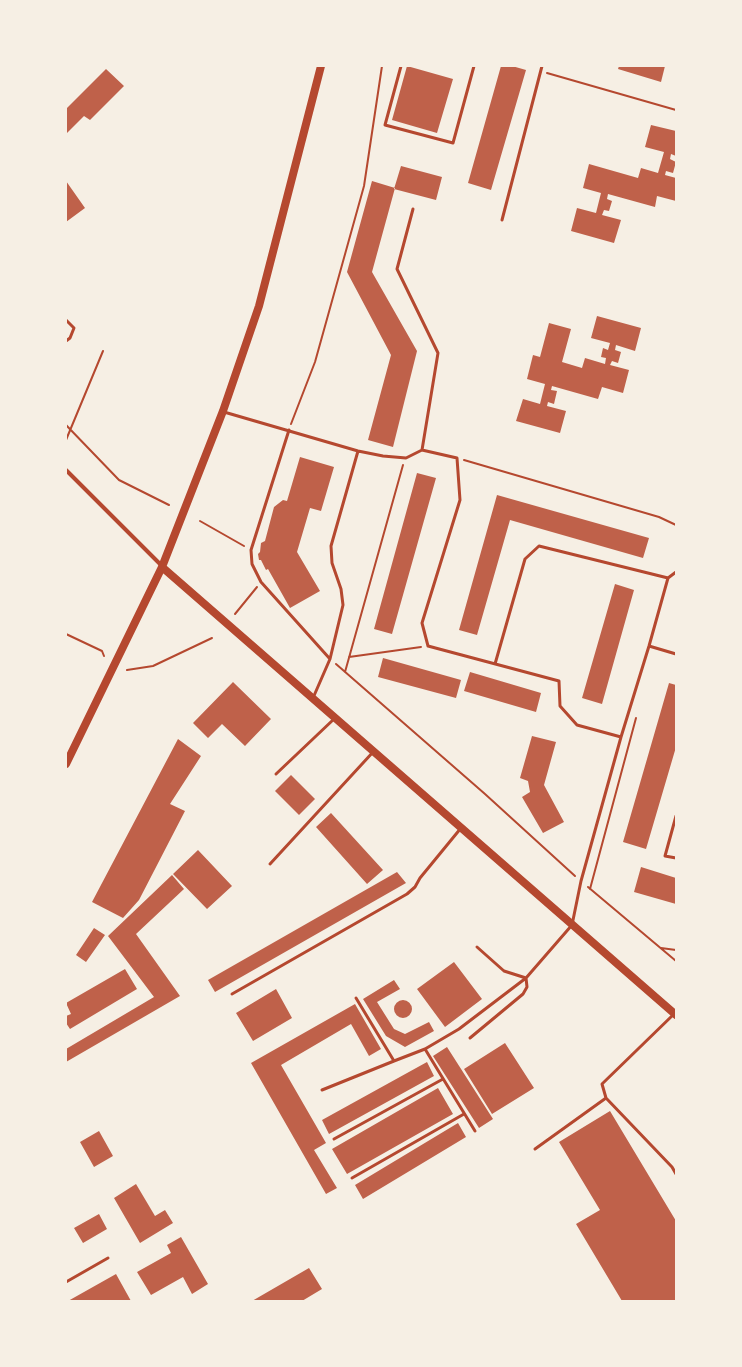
<!DOCTYPE html>
<style>
body{margin:0}
#map{position:relative;width:742px;height:1367px;overflow:hidden;background:#f6efe4;font-family:"Source Serif 4",serif}
canvas{display:block}
.frame{position:absolute;inset:0;border:67px solid #f6efe4;pointer-events:none}
</style>
<div id="map">
<canvas width="742" height="1367"></canvas>
<div class="frame"></div>
</div>
<script>
const c = document.querySelector('canvas').getContext('2d');
c.lineJoin = 'round';
function paint(path, color) { c.fillStyle = color; c.fill(path, 'evenodd'); }
const toPath = rows => new Path2D(rows.map(r => 'M' + r).join(''));
function strokePath(path, color, width, dash) { c.strokeStyle = color; c.lineWidth = width; c.lineCap = dash ? 'butt' : 'round'; c.setLineDash(dash || []); c.stroke(path); }
paint(toPath([
 [407,66,453,79,437,133,392,120],
 [501,66,512,66,526,70,491,190,468,183],
 [619,66,665,66,661,82,618,69],
 [106,69,124,86,90,120,84,116,66,134,66,109],
 [651,125,676,131,676,156,671,154,670,159,676,162,673,173,666,171,665,175,676,178,676,201,657,196,655,207,608,194,607,199,612,201,609,211,604,210,602,215,621,220,614,243,571,231,577,208,596,213,601,193,583,188,589,164,638,178,641,168,658,173,664,152,645,147],
 [401,166,442,177,436,200,394,189],
 [66,181,85,208,66,222],
 [372,181,395,188,372,272,417,351,393,447,368,440,391,355,347,272],
 [597,316,641,328,635,351,616,345,615,350,621,352,618,363,612,361,610,365,629,370,623,393,602,387,598,399,552,386,551,390,557,391,554,404,548,402,547,406,566,411,560,433,516,421,523,399,540,404,545,384,527,379,533,355,540,357,549,323,571,329,562,362,582,368,585,358,605,364,606,358,601,357,603,348,608,350,610,343,591,338],
 [300,457,334,467,321,511,310,508,297,552,320,591,290,608,268,569,266,570,261,560,259,560,258,554,260,552,261,543,265,541,274,507,283,500,287,501],
 [417,473,436,478,392,634,374,629],
 [497,495,649,538,643,558,510,520,477,635,459,630],
 [615,584,634,590,602,704,582,698],
 [383,658,461,680,456,698,378,677],
 [470,672,541,693,536,712,464,691],
 [233,682,271,719,245,746,222,724,208,738,193,723],
 [669,683,676,685,676,747,646,849,623,842],
 [532,736,556,742,544,785,564,822,543,833,522,797,530,792,528,781,520,778],
 [178,739,201,756,170,804,185,811,139,900,123,918,92,902],
 [291,775,315,799,299,815,275,791],
 [331,813,383,870,367,884,316,827],
 [198,850,232,886,207,909,173,874],
 [641,867,676,878,676,904,634,892],
 [397,872,406,883,215,992,208,980],
 [172,875,184,889,136,934,180,996,66,1062,66,1049,154,997,108,936],
 [94,928,105,935,86,962,76,955],
 [454,962,482,999,445,1027,417,989],
 [125,969,137,989,70,1029,66,1023,66,1016,71,1014,66,1003],
 [394,980,400,989,377,1002,394,1029,405,1034,429,1022,434,1031,405,1047,386,1036,363,999],
 [276,989,292,1018,253,1041,236,1013],
 '394 1009a9 9 0 1 1 18 0a9 9 0 1 1-18 0Z',
 [355,1004,381,1049,369,1056,351,1024,281,1065,326,1143,314,1150,337,1188,326,1194,251,1063],
 [505,1043,534,1088,492,1114,464,1069],
 [447,1047,493,1119,479,1128,433,1056],
 [427,1062,434,1076,329,1134,322,1120],
 [438,1088,453,1114,347,1174,332,1149],
 [610,1111,676,1221,676,1301,622,1301,576,1224,600,1210,559,1142],
 [458,1123,466,1137,363,1199,355,1185],
 [99,1131,113,1156,94,1167,80,1142],
 [136,1184,155,1216,165,1210,173,1223,140,1243,114,1198],
 [99,1214,107,1229,83,1243,74,1228],
 [181,1237,208,1284,192,1294,183,1277,151,1295,137,1272,171,1253,167,1245],
 [309,1268,322,1289,302,1301,252,1301],
 [116,1274,131,1301,68,1301]
]), '#bf614a');
strokePath(toPath([
 [547,73,676,110],
 [291,424,315,362,364,186,382,66],
 [66,425,119,480,169,505],
 [66,440,103,351],
 [464,460,659,517,676,525],
 [200,521,244,546],
 [235,614,257,587],
 [66,634,102,651,104,656],
 [349,657,421,647],
 [336,664,485,794,575,876],
 [127,670,153,666,212,638],
 [345,672,403,465],
 [588,887,676,961],
 [590,889,636,718],
 [661,948,676,950]
]), '#b5482f', 2);
strokePath(toPath([
 [401,66,385,125,453,143,474,66],
 [413,209,397,269,438,353,422,450],
 [502,220,542,66],
 [66,320,74,328,70,338,66,341],
 [224,412,358,451,383,456,406,458,422,450,457,458,460,500,422,623,428,646,559,681,560,706,577,725,621,737],
 [289,430,251,550,252,564,261,582,330,659],
 [649,646,676,654],
 [495,664,525,559,539,546,668,578],
 [313,698,330,659,343,605,341,589,332,563,331,546,358,451],
 [276,774,334,719],
 [676,816,665,856,676,858],
 [270,864,374,751],
 [232,994,407,894,415,887,420,878,461,828],
 [356,998,394,1061,425,1049,459,1029,526,978,572,925,581,881,621,737,649,646,668,578,676,572],
 [674,1014,602,1084,606,1098,672,1167,676,1174],
 [470,1038,523,994,527,987,526,978,504,971,477,947],
 [425,1049,475,1131],
 [322,1090,394,1061],
 [334,1139,443,1079],
 [535,1149,606,1098],
 [352,1178,464,1114],
 [66,1282,108,1258]
]), '#b5482f', 3);
strokePath(toPath([
 [66,470,162,566]
]), '#b5482f', 4);
strokePath(toPath([
 [162,567,676,1015],
 [66,764,162,567,223,411,259,306,321,66]
]), '#b5482f', 8);
</script>
